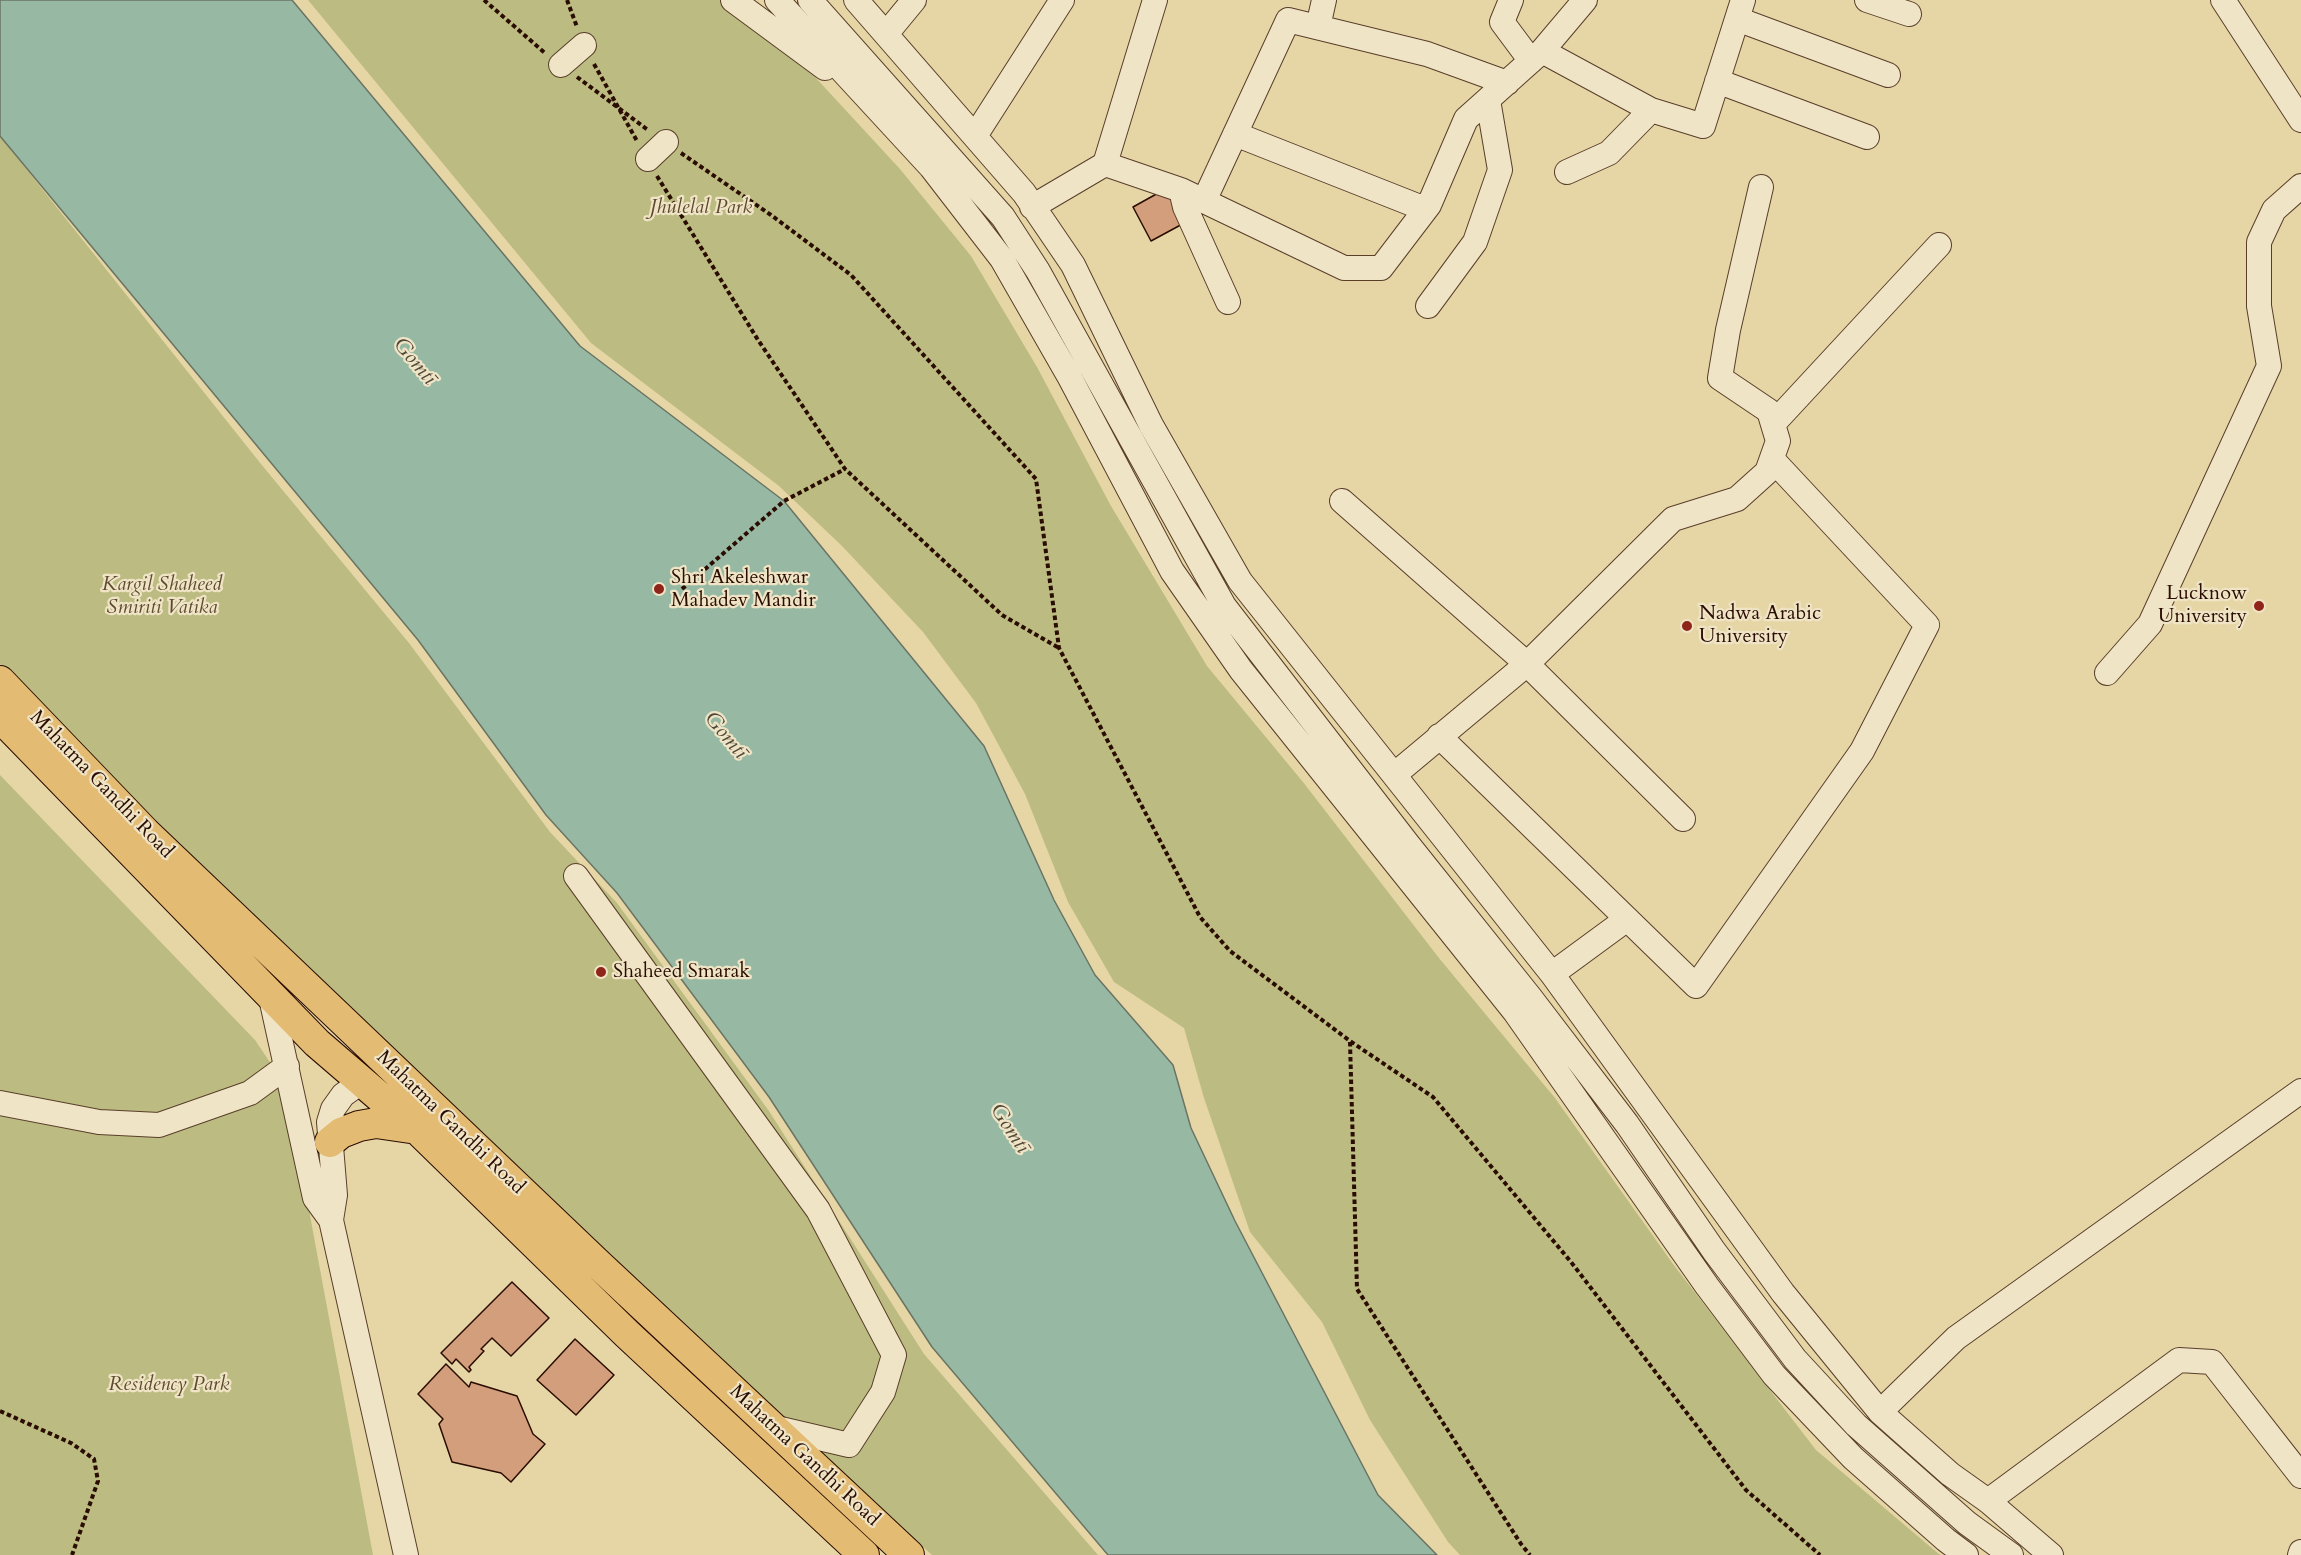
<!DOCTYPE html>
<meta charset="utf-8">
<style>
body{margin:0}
canvas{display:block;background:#e6d6a6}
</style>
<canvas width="2301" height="1555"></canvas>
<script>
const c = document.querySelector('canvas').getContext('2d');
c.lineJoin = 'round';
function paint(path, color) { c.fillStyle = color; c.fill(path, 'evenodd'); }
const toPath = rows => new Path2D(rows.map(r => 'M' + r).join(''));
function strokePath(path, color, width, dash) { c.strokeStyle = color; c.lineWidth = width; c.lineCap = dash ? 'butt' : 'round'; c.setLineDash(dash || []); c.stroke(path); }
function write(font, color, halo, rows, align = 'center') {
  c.font = font + ' Cardo,serif'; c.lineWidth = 4.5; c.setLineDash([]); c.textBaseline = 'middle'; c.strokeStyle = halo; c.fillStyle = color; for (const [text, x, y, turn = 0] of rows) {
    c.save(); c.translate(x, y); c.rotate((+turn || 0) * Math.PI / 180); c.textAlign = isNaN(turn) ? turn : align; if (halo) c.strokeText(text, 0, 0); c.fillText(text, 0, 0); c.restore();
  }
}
paint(toPath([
 [308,0,744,0,900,169,971,256,1037,367,1111,506,1207,666,1303,782,1439,958,1555,1098,1673,1264,1816,1450,1940,1555,1460,1555,1448,1542,1370,1420,1322,1322,1250,1232,1204,1098,1184,1028,1114,982,1068,902,1025,794,976,703,923,632,842,546,779,486,591,343],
 [0,136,261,464,409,643,550,832,617,903,769,1111,924,1354,1098,1555,932,1555,728,1370,230,896,0,664],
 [0,775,255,1040,286,1086,373,1555,0,1555]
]), '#bcbc82');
const water = toPath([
 [0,0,292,0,580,346,784,501,984,746,1054,900,1095,975,1173,1065,1191,1128,1235,1221,1378,1495,1437,1555,1108,1555,932,1347,769,1097,617,893,546,815,418,640,0,136,0,0]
]);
paint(water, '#97b9a4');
strokePath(water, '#6b7463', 1.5);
const building = toPath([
 [1169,187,1188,221,1151,241,1133,207,1169,187],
 [512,1282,549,1318,511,1356,492,1338,481,1349,484,1351,469,1367,471,1370,469,1372,456,1359,452,1364,441,1353,512,1282],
 [575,1339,614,1375,576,1415,537,1380,575,1339],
 [446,1364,469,1387,471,1382,517,1396,533,1434,545,1444,511,1482,501,1473,452,1462,439,1424,443,1419,418,1394,446,1364]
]);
paint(building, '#d29e7b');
strokePath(building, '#2a0c01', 1.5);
const minor = toPath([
 [733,0,825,68],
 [777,0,931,167,1002,259,1069,376,1172,571,1241,670,1515,1012,1707,1286,1774,1375,1853,1458,1946,1540,1966,1555],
 [810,0,1003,217,1038,271,1224,606,1407,843,1530,997,1627,1124,1714,1251,1795,1359,1856,1425,1967,1523,2011,1555],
 [856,0,1024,193,1073,265,1151,425,1240,581,1552,974,1783,1293,1880,1412,1950,1474,1988,1501,2051,1555],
 [1511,0,1502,22,1531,61],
 [1867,0,1909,14],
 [2223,0,2301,120],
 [1737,19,1888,75],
 [1318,27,1324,0],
 [886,34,914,0],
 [1542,51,1651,110,1703,126,1743,0],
 [561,65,584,45],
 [1717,81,1867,137],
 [1235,134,1425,209],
 [975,136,1062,0],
 [648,159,666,142],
 [1105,164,1155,0],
 [1567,172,1609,153,1651,110],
 [1181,190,1185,207,1228,302],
 [1204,201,1288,20,1427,54,1507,83],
 [1032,207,1105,164,1181,190,1344,268,1381,268,1429,205,1466,119,1542,51,1585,0],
 [1428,306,1475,242,1500,170,1488,100],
 [1773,424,1939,245],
 [1342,501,1527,664,1683,819],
 [2107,673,2150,624,2269,366,2259,306,2259,242,2274,210,2301,186],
 [1439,736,1696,986,1862,751,1927,625,1772,459],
 [1394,775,1527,664,1673,519,1737,499,1767,472,1778,441,1769,411,1720,378,1728,330,1761,187],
 [576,876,818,1210,894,1355,883,1392,849,1445,772,1427],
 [1552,974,1627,919],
 [271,998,315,1198,331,1220],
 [361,1082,343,1095,333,1109,329,1122,335,1195,331,1220,406,1555],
 [0,1103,99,1122,159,1125,250,1093,287,1066],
 [1880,1412,1956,1338,2301,1091],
 [1988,1501,2179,1360,2212,1362,2301,1476],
 [2300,1555,2301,1552]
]);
const major = toPath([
 [0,681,145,832,597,1263,909,1555],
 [0,717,317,1043,417,1129,627,1334,864,1555],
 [330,1142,341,1133,359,1126,376,1123,417,1129]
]);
strokePath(minor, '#593e2a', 26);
strokePath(major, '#2a0c01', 32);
strokePath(toPath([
 [484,0,545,53],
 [567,0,577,27],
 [594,64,637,141],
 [577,77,648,130],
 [681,153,771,215,851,275,1036,479,1059,648,1200,917,1230,951,1350,1041,1433,1097,1571,1262,1746,1490,1820,1555],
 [657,176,758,340,845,469,1002,615,1059,648],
 [682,589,784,501,845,469],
 [1350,1042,1357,1289,1521,1544,1530,1555],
 [0,1411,71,1443,94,1459,98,1481,72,1555]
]), '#2a0c01', 4, [4.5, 3]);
strokePath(minor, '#efe4c5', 24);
strokePath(major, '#e3bb73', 30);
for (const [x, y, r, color] of [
 [659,589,6,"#8f2418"],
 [2259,606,6,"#8f2418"],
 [1687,626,6,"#8f2418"],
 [601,972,6,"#8f2418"]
]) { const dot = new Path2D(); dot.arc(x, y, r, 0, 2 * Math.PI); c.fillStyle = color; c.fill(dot); strokePath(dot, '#efe4c5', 2); }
write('italic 20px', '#5d4a2e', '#efe4c5', [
 ["Jhulelal Park",701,208],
 ["Kargil Shaheed",162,585],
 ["Smiriti Vatika",162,608],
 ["Residency Park",169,1385]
]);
write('20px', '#2a0c01', '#efe4c5', [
 ["Shri Akeleshwar",671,578],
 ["Mahadev Mandir",671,601],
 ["Lucknow",2247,594,"right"],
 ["University",2247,617,"right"],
 ["Nadwa Arabic",1699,614],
 ["University",1699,637],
 ["Shaheed Smarak",613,972]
], 'left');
write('20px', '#2a0c01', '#efe4c5', [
 ["Mahatma Gandhi Road",101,785,46],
 ["Mahatma Gandhi Road",450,1123,44],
 ["Mahatma Gandhi Road",804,1456,43]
]);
write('italic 21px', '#50493a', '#efe4c5', [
 ["Gomtī",414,362,50],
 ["Gomtī",725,736,50],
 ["Gomtī",1009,1129,57]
]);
</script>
